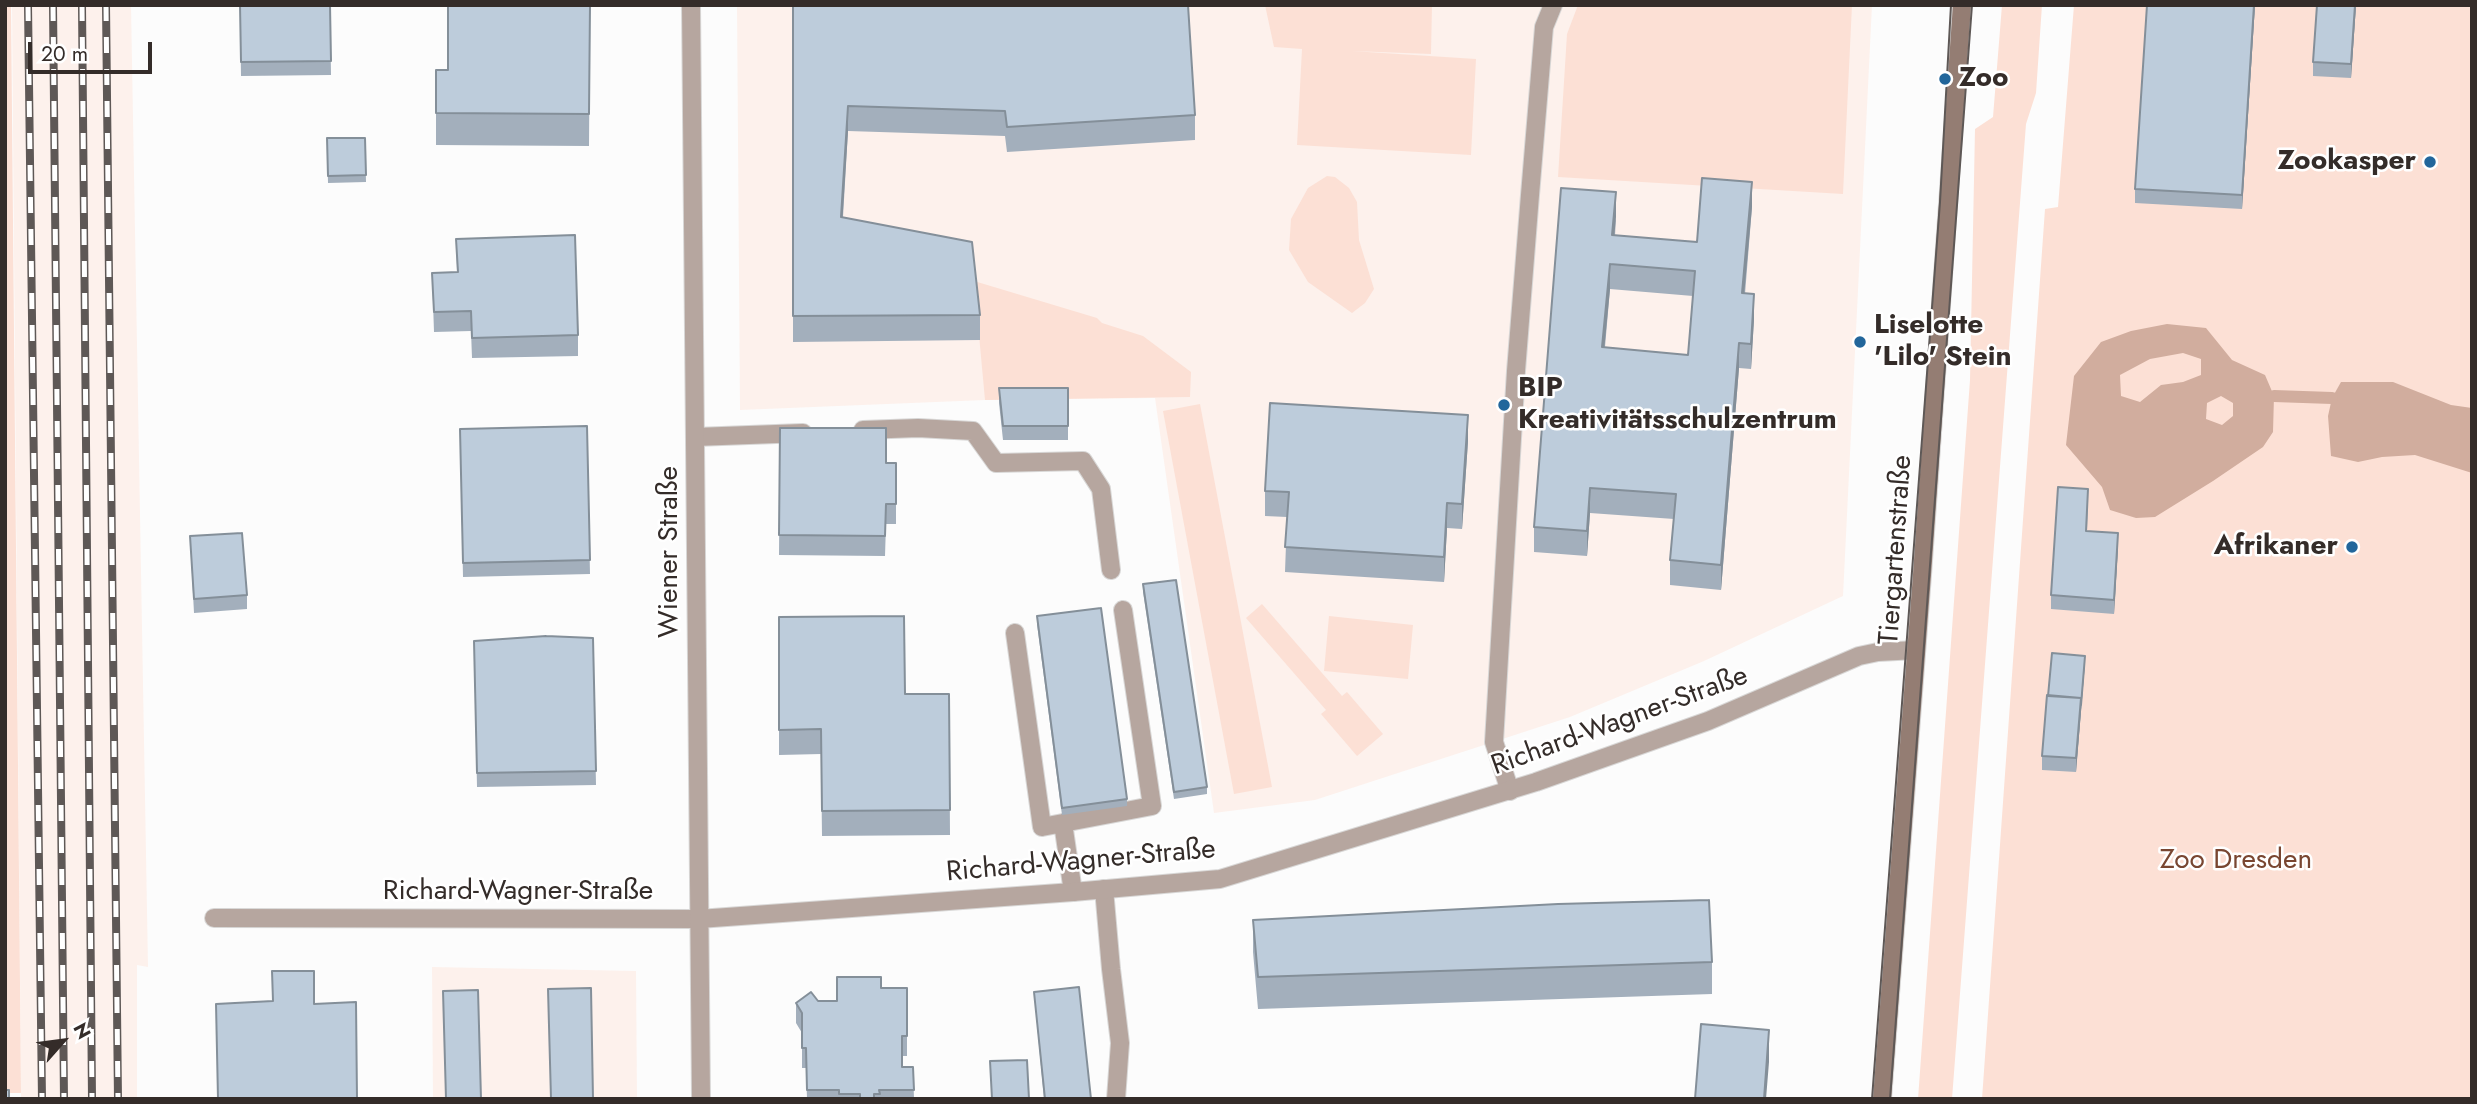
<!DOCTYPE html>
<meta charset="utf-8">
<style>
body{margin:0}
#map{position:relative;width:2477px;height:1104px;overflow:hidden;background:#fcfcfc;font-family:Jost,sans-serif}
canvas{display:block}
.frame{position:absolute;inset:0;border:7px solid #342c29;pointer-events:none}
.north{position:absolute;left:28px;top:1006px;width:70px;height:70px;-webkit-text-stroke:5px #fff;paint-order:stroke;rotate:62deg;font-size:19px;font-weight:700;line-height:28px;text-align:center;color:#342c29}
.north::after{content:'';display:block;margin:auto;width:24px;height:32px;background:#342c29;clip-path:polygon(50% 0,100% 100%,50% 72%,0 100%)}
.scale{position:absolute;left:28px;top:42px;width:124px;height:32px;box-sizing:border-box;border:4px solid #342c29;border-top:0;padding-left:9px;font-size:21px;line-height:24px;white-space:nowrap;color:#342c29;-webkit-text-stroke:5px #fff;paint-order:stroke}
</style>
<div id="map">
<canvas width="2477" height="1104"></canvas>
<div class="frame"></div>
<div class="north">N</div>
<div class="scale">20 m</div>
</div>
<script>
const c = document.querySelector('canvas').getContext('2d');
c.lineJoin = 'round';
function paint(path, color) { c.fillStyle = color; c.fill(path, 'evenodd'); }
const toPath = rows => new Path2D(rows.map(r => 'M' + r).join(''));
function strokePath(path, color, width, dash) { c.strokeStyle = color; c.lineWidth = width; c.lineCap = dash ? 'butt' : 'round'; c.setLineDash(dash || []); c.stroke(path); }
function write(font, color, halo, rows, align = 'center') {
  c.font = font + ' Jost,sans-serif'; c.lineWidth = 5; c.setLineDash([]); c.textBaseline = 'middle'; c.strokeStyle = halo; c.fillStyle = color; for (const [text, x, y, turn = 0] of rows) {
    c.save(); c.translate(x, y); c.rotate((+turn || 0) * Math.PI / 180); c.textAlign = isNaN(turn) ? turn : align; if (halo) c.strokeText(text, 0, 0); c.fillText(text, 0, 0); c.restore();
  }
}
paint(toPath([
 [12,5,131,5,148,967,137,965,137,1099,21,1099],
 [737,5,1872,5,1843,596,1704,661,1570,717,1315,800,1214,813,1155,398,985,400,740,410],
 [432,967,636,971,637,1099,433,1099]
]), '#fdf1ec');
paint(toPath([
 [5,5,11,5,21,1093,5,1093],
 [1265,5,1432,5,1431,54,1352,51,1476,59,1471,155,1297,145,1302,49,1274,47],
 [1578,5,1852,5,1843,194,1558,177,1567,34],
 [2002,5,2042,5,2036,93,2026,124,1952,1099,1918,1099,1970,380,1975,129,1993,117],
 [2074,5,2472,5,2472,1099,1982,1099,2045,209,2058,207],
 [1327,176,1335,177,1349,188,1357,202,1359,240,1374,289,1365,303,1352,313,1308,282,1289,250,1291,219,1308,188],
 [974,281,1097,318,1102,323,1143,336,1191,372,1190,397,985,400],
 [1200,404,1272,787,1234,794,1163,411],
 [1262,604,1342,696,1347,692,1383,734,1357,756,1321,714,1326,710,1246,618],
 [1329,616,1413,625,1408,679,1324,671]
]), '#fce0d5');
paint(toPath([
 [2167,324,2206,328,2232,360,2265,375,2274,396,2273,432,2263,447,2213,481,2155,517,2136,518,2110,510,2102,487,2066,445,2074,376,2101,342,2131,331],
 [2183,353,2201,359,2201,375,2183,382,2161,385,2140,402,2121,396,2120,375,2150,359],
 [2221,396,2233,403,2233,416,2222,425,2206,419,2207,403],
 [2341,382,2393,382,2451,405,2472,408,2472,473,2415,455,2382,457,2358,462,2331,456,2328,416,2332,398]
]), '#d1ad9e');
strokePath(toPath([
 [2274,396,2332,398]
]), '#d1ad9e', 12);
const lane = toPath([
 [863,430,918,428,973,431,996,463,1083,461,1101,489,1111,570],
 [695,437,803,433],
 [1015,633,1042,827,1152,806,1123,610],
 [1510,791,1494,742,1516,371,1530,195,1544,27,1553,5],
 [1063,823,1073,892],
 [1104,889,1111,969,1120,1043,1116,1099],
 [214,918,699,919]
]);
const street = toPath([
 [691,5,701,1099],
 [699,919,1073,892,1220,879,1536,782,1708,721,1859,656,1878,652,1916,650]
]);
const secondary = toPath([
 [1882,1099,1922,575,1962,5]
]);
strokePath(lane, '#d8d7d6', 20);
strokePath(street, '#d8d7d6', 20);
strokePath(secondary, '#d8d7d6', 20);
strokePath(lane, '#b6a69f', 18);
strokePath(street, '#b6a69f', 18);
strokePath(secondary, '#947d73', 18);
strokePath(toPath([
 [1872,1099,1940,202,1951,5],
 [1890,1099,1972,5]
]), '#5e5856', 2);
const rail = toPath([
 [28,5,42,1099],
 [53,5,64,1099],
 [82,5,92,1099],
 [106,5,118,1099]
]);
strokePath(rail, '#5e5856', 8);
strokePath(rail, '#fff', 5, [16]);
paint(toPath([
 [240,5,330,5,331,75,241,76],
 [590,5,589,146,436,145,436,70,448,70],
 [793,5,1195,115,1195,140,1007,152,1005,136,848,131,843,217,980,315,980,340,793,342],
 [2255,5,2242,209,2135,203,2135,189],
 [2356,5,2351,78,2313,76,2313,62],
 [327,138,365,138,366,182,328,183],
 [1752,207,1745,294,1754,319,1751,369,1739,368,1721,590,1670,585,1670,560,1674,519,1590,513,1587,556,1534,552,1534,527,1616,217,1615,236,1697,242],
 [1610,289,1693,296,1688,355,1605,347],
 [456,239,578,335,578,356,472,358,471,331,434,332,432,273,457,272],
 [999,388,1068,388,1068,440,1003,440,999,403],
 [587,426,590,574,463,577,460,429],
 [780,428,886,463,896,463,896,524,886,524,885,556,779,555],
 [1468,441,1462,529,1447,528,1444,582,1285,572,1287,517,1265,516,1265,491],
 [2088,503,2087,531,2118,547,2114,614,2051,609,2051,595],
 [190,536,247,595,247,609,194,613],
 [1143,584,1207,787,1207,794,1174,799,1143,592],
 [1037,616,1127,799,1127,806,1062,815,1037,624],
 [779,617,905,694,949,694,950,835,822,836,821,754,779,755],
 [593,638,596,785,477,787,474,641],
 [2085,663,2076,772,2042,770,2042,756],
 [1253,920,1712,962,1712,994,1258,1009,1253,952],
 [881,988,907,988,907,1056,902,1056,902,1067,913,1067,914,1099,807,1099,806,1068,802,1068,802,1033,796,1023,796,1003,818,1001,837,1001],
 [1034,992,1091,1099,1044,1099]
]), '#a3afbc');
paint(toPath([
 [2254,5,2255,5,2242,209,2242,195],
 [2355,5,2356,5,2351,78,2351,64],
 [848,106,848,131,841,242,841,217],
 [1752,182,1752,207,1742,318,1742,293],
 [1616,192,1616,217,1612,261,1612,235],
 [1610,264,1610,289,1602,372,1602,347],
 [1754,294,1754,319,1751,369,1751,344],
 [1739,343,1739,368,1721,590,1721,565],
 [1468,415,1468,441,1462,529,1462,504],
 [1590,488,1590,513,1587,556,1587,531],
 [1447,503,1447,528,1444,582,1444,557],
 [2118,533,2118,547,2114,614,2114,600],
 [2085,656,2085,663,2076,772,2076,758],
 [1769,1030,1769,1062,1766,1099,1764,1099]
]), '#848f99');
const building = toPath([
 [240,5,330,5,331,61,241,62,240,5],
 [448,5,590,5,589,114,436,113,436,70,448,70,448,5],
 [793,5,1188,5,1195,115,1007,127,1005,111,848,106,841,217,972,242,980,315,793,316,793,5],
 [2147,5,2254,5,2242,195,2135,189,2147,5],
 [2317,5,2355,5,2351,64,2313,62,2317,5],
 [327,138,365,138,366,175,328,176,327,138],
 [1702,178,1752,182,1742,293,1754,294,1751,344,1739,343,1721,565,1670,560,1676,494,1590,488,1587,531,1534,527,1561,188,1616,192,1612,235,1697,242,1702,178],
 [1610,264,1695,271,1688,355,1602,347,1610,264],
 [575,235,578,335,472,338,471,311,434,312,432,273,458,272,456,239,575,235],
 [999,388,1068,388,1068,426,1003,426,999,388],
 [1270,403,1468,415,1462,504,1447,503,1444,557,1285,547,1289,492,1265,491,1270,403],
 [587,426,590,560,463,563,460,429,587,426],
 [780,428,886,428,886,463,896,463,896,504,886,504,885,536,779,535,780,428],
 [2058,487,2088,489,2086,531,2118,533,2114,600,2051,595,2058,487],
 [242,533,247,595,194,599,190,536,242,533],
 [1176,580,1207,787,1174,792,1143,584,1176,580],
 [1101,608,1127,799,1062,808,1037,616,1101,608],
 [904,616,905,694,949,694,950,810,822,811,821,729,779,730,779,617,904,616],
 [546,636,593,638,596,771,477,773,474,641,546,636],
 [2052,653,2085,656,2081,705,2081,698,2048,696,2052,653],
 [2047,695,2081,698,2076,758,2042,756,2047,695],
 [1709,900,1712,962,1258,977,1253,920,1558,904,1709,900],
 [272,971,314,971,314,1004,356,1002,357,1099,218,1099,216,1004,273,1001,272,971],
 [837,977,881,977,881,988,907,988,907,1036,902,1036,902,1067,913,1067,914,1090,879,1090,880,1094,874,1094,874,1099,860,1099,860,1094,839,1094,839,1090,807,1090,806,1048,802,1048,802,1013,796,1003,811,992,818,1001,837,1001,837,977],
 [1079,987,1091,1099,1045,1099,1034,992,1079,987],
 [591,988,593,1099,551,1099,548,989,591,988],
 [478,990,481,1099,446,1099,443,991,478,990],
 [1701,1024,1769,1030,1764,1099,1695,1099,1701,1024],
 [1027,1060,1029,1099,992,1099,990,1061,1027,1060],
 [5,1090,9,1090,9,1099,5,1099,5,1090]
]);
paint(building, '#bdccdb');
strokePath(building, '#848f99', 2);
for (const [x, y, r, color] of [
 [1945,79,7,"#22669b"],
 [2430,162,7,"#22669b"],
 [1860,342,7,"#22669b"],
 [1504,405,7,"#22669b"],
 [2352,547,7,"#22669b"]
]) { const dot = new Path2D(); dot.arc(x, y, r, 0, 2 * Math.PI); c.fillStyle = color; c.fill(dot); strokePath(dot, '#fff', 2.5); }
write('bold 28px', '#342c29', '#fff', [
 ["Zoo",1959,79],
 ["Zookasper",2416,162,"right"],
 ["Liselotte",1874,326],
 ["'Lilo' Stein",1874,358],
 ["BIP",1518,389],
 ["Kreativitätsschulzentrum",1518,421],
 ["Afrikaner",2338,547,"right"]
], 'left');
write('28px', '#342c29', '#fff', [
 ["Tiergartenstraße",1897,550,-86],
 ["Wiener Straße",670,552,-90],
 ["Richard-Wagner-Straße",1620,722,-20],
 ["Richard-Wagner-Straße",1081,862,-5],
 ["Richard-Wagner-Straße",518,892]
]);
write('28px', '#794631', '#fff', [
 ["Zoo Dresden",2236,861]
]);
</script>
